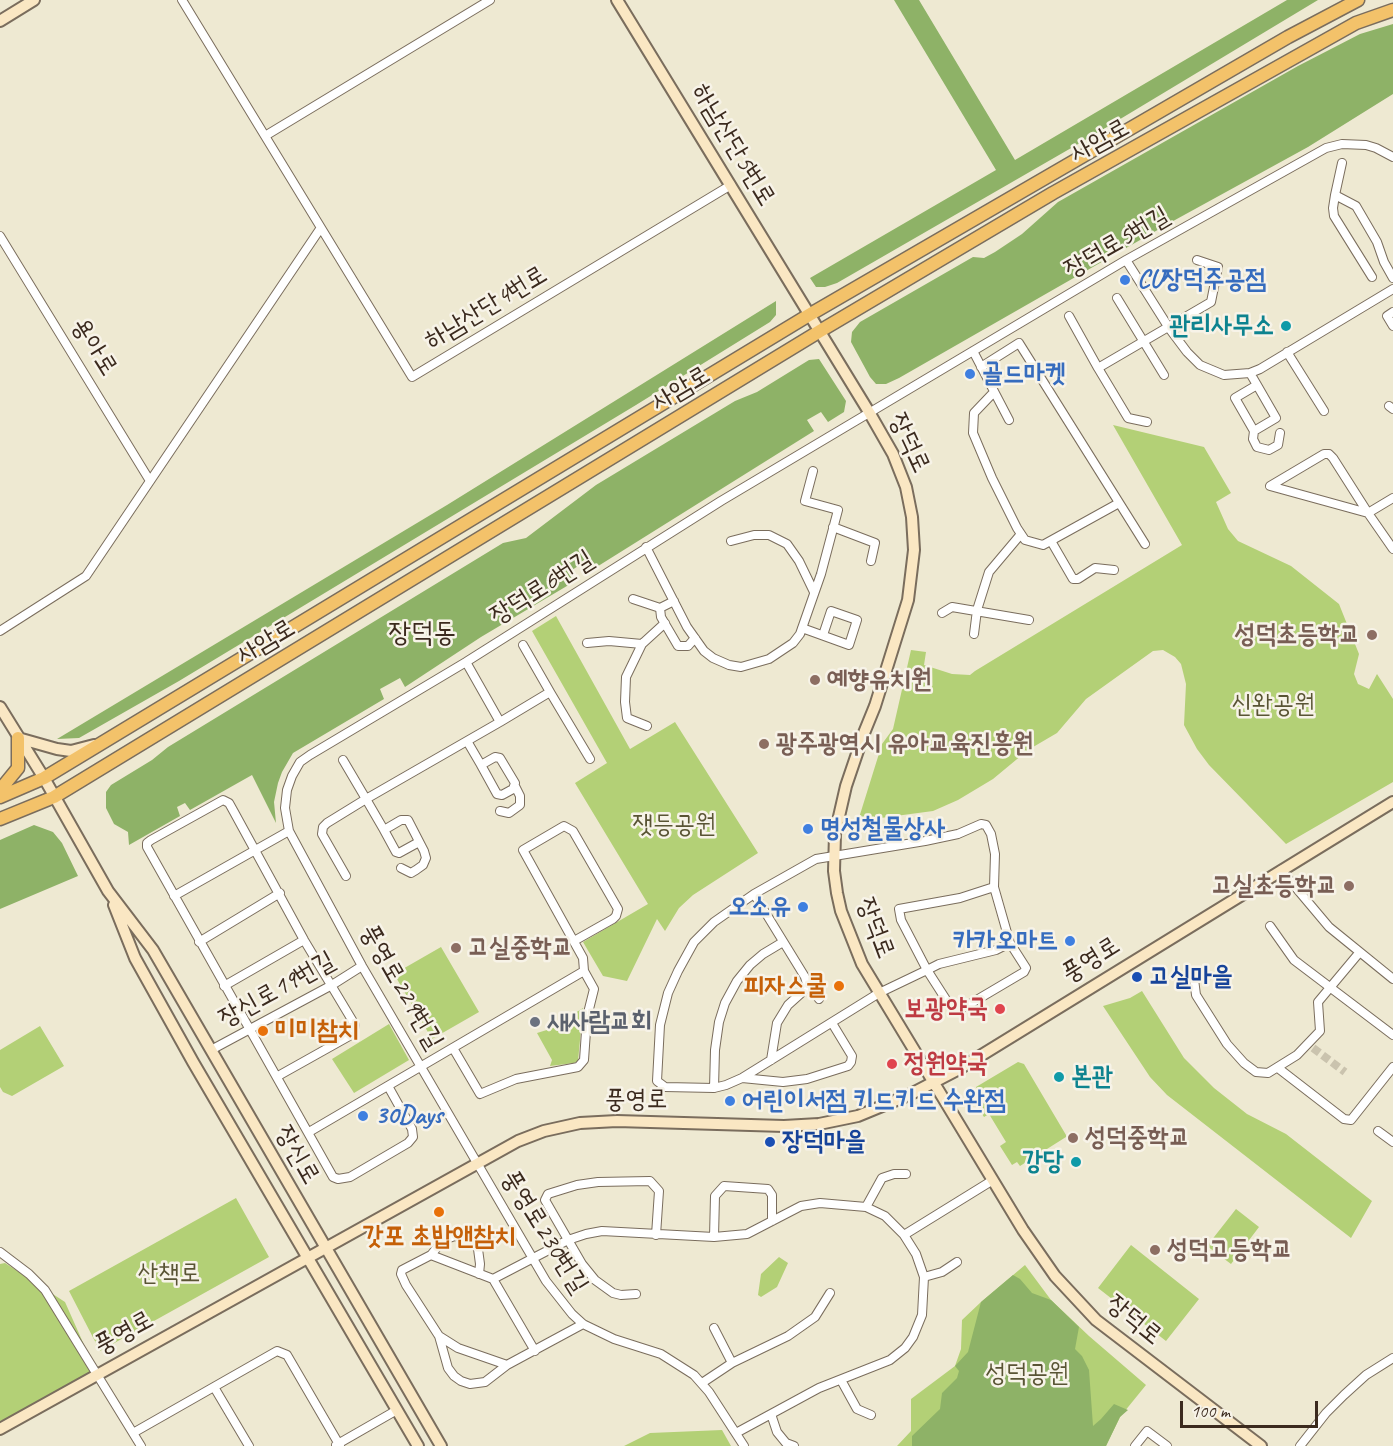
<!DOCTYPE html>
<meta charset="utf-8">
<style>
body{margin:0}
#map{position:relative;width:1393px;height:1446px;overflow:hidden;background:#eee9d2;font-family:Caveat,sans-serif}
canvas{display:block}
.scale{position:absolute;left:1180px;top:1401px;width:138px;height:27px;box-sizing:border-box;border:3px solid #3b2a1e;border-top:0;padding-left:8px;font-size:18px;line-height:21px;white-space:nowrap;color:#3b2a1e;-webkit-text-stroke:4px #f7f3e8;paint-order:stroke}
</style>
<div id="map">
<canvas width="1393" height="1446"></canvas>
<div class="scale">100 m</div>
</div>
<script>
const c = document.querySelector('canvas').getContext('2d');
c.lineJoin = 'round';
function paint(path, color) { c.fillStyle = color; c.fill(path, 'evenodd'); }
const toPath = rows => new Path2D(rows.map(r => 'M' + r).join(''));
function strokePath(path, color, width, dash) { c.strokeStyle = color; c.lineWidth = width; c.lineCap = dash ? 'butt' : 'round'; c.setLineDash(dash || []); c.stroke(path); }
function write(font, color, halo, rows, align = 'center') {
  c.font = font + ' Caveat,"Poor Story",sans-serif'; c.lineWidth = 5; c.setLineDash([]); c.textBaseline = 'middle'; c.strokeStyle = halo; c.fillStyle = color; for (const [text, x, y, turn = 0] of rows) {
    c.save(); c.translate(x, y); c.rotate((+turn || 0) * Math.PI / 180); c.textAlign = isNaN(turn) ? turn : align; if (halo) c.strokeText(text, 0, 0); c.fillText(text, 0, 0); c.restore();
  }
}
paint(toPath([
 [1113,425,1204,447,1231,493,1216,502,1228,529,1238,541,1291,566,1339,604,1359,654,1354,674,1358,684,1369,689,1377,674,1393,699,1393,782,1286,844,1209,765,1197,749,1184,725,1186,684,1181,664,1175,657,1163,650,1153,651,1086,699,1057,733,1028,750,993,779,958,800,933,811,858,821,882,744,893,729,911,650,926,652,924,665,952,674,970,675,975,671,1182,545],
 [556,616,630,749,675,722,758,853,693,895,679,908,665,931,657,919,627,981,603,976,583,942,648,904,575,783,607,763,532,631],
 [441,947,479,1012,432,1039,394,974],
 [1142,991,1184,1058,1214,1088,1247,1114,1286,1134,1372,1201,1351,1238,1167,1095,1150,1077,1103,1006,1130,998],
 [583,1008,578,1061,574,1063,550,1066,552,1060,537,1033,550,1029],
 [389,1024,409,1060,354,1093,332,1059],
 [40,1026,64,1066,12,1096,3,1092,0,1087,0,1050],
 [1018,1062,1024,1064,1066,1135,1066,1137,1020,1166,1017,1162,1012,1165,1000,1146,1006,1142,989,1114,984,1117,973,1100,978,1097,976,1093,976,1087],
 [236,1198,269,1257,100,1351,69,1291],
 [1236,1209,1259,1227,1231,1264,1207,1246],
 [1131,1245,1199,1299,1166,1341,1098,1288],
 [779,1257,788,1263,777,1287,761,1297,758,1295,761,1274],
 [5,1263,65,1302,97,1374,20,1414,0,1421,0,1264],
 [1025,1265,1051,1300,1089,1336,1146,1385,1120,1417,1106,1446,897,1446,911,1431,911,1399,955,1366,961,1349,962,1320,981,1302],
 [722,1430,731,1446,624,1446,650,1433]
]), '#b3d076');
paint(toPath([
 [894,0,919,0,1015,160,1287,0,1318,0,1092,136,837,283,825,287,816,287,810,278,996,170],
 [1393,24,1393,94,1308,147,1175,220,899,378,886,384,876,384,870,377,851,342,852,332,860,322,973,257,984,258,995,252,1022,234,1058,202,1298,66,1360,34],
 [776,301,776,315,770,322,636,405,179,681,79,738,57,739,447,505],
 [819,359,846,401,844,412,828,422,821,412,807,420,814,431,595,568,589,559,572,570,577,580,481,637,405,687,400,678,380,689,384,699,293,753,282,772,278,783,274,802,276,823,252,775,190,810,185,803,177,807,180,816,129,845,128,832,114,824,106,808,106,792,111,785,152,760,168,747,503,543,526,538,596,485,735,401,757,392,809,360],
 [34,825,53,832,62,843,78,876,0,909,0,840],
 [1013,1275,1020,1279,1032,1293,1051,1300,1079,1327,1075,1349,1082,1356,1089,1370,1093,1426,1101,1419,1114,1404,1128,1410,1120,1417,1106,1446,912,1446,912,1436,940,1409,942,1393,957,1378,959,1371,955,1366,968,1352,981,1302]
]), '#8eb267');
strokePath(toPath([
 [1313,1048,1345,1072]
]), '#cac3ae', 8, [8, 4]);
const street = toPath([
 [182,0,412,377,731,185],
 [265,136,490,0],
 [1342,163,1335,195,1356,206,1377,242,1384,262,1393,278],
 [1335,195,1333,208,1334,216,1372,277],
 [0,236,150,481],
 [1126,260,1169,328,1187,352,1200,365,1224,375,1250,373,1260,369,1393,289],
 [1117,298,1164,375],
 [1393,312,1387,316,1393,326],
 [1069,316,1098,368,1211,302,1218,267,1197,260],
 [973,351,1009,420],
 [1287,352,1324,411],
 [981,367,1019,343,1145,544],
 [1098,368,1128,418,1147,422],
 [1250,373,1257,385,1235,398,1254,431,1276,418,1257,385],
 [994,392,974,413,973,433,992,478,1017,528,1025,540,1043,545,1119,503],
 [1389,406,1393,409],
 [1254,431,1253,439,1257,447,1269,450,1278,445,1280,433],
 [1393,498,1368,513,1270,486,1324,454,1329,454,1333,458,1368,513,1393,549],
 [833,527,875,543,871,561],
 [731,541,754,535,769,535,787,544,799,561,814,592],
 [1051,541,1073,579,1078,579,1095,568,1114,570],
 [646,547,687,627,704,651,713,658,729,665,741,667,769,659,793,643,800,634,821,574,838,510,805,501,813,471],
 [633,599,660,608,674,601],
 [660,608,661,617,678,646,688,646,695,638],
 [942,613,952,607,1029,620],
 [802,628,849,645,857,620,831,611,823,635],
 [0,631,86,576,320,229],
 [974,634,977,610,989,572,1021,534],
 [587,643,609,641,642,644,665,623],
 [642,644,626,677,625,702,627,718,647,726],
 [466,662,500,722,550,692,523,645],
 [550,692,590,759],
 [467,741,481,765,495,757,500,758,515,783,513,789,502,795,497,794,481,765],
 [343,760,366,799,327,823,323,827,322,834,346,876],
 [500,811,509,813,520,805,520,796,515,786],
 [384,830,396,852,399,853,419,842],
 [401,868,411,873,416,870,423,865,426,858,424,851,408,820,401,820,384,830,366,799,500,722],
 [1281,870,1329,927,1393,979],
 [994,887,960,898,899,909,901,920,927,970,952,1009,958,1011,1024,972,1026,968,1010,943,994,887,995,854,991,834,986,825,981,824,958,834,925,841,816,859,754,894,714,922,694,942,678,971,668,993,660,1025,657,1081,665,1087,714,1088,726,1085,742,1078,879,993,927,970,939,964,996,950,1010,943],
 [754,894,805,977,808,987,813,990,819,999],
 [174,896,289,831],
 [1270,926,1294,960,1393,1035],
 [199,942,280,893],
 [1194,979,1196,995,1227,1044,1244,1063,1256,1072,1268,1073,1297,1055,1320,1031,1318,1002,1359,953],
 [224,986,304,940],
 [453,1048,480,1094,516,1079,578,1067,584,1060,587,1017,594,989,584,971,583,958,523,850,564,826,573,831,618,909,616,916,613,919,574,941],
 [211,1050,332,985,362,966],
 [771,1060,777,1023,788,1005,808,987],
 [1278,1068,1344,1119,1351,1120,1393,1067],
 [278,1076,353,1034,355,1025,304,940,234,812,229,803,223,800,151,840,147,843,147,847,333,1177,338,1179,350,1177,408,1143,413,1137,412,1129,388,1086],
 [742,1078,783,1082,807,1079,848,1066,851,1062,852,1056,832,1023],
 [714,1088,715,1050,719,1022,725,1003,737,981,750,965,763,954,783,942],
 [1378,1131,1393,1142],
 [309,1132,584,971],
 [866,1207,882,1178,894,1174,906,1174],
 [904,1235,993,1180],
 [714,1237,715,1196,724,1186,768,1189,772,1195,772,1221],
 [0,1252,29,1274,45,1290,141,1446],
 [431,1255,443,1240,455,1236,465,1238,472,1241,478,1249,480,1264,479,1274],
 [924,1277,942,1272,957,1262],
 [493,1279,535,1351],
 [636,1294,621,1295,613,1293,595,1280,582,1264,545,1200,548,1194,577,1185,598,1182,650,1181,659,1191,656,1235],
 [583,1324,507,1365,458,1348,439,1336,406,1285,401,1274,402,1270,431,1255,493,1279,568,1240,586,1234,602,1231,714,1237,747,1234,801,1206,820,1203,866,1207,885,1216,904,1235,916,1254,924,1277,922,1315,913,1337,905,1348,890,1360,819,1388,736,1433],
 [714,1328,732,1363],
 [439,1336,448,1368,454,1376,461,1381,470,1384,485,1382,507,1365],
 [841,1380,857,1409,871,1415],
 [702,1383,732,1363,788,1336,815,1317,830,1293],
 [214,1387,249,1446],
 [771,1414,777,1432,786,1443,794,1446],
 [133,1433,277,1351,287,1355,340,1446],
 [336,1445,397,1410],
 [744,1446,709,1392,694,1375,661,1354,614,1339,583,1324,572,1314,546,1281,362,966,289,831,285,808,287,790,292,776,300,762,310,755,466,662,721,501,1126,260,1326,148,1342,144,1366,145,1376,148,1393,157],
 [1135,1446,1147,1431,1167,1446],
 [1300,1446,1326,1413,1344,1395,1366,1375,1393,1358]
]);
const secondary = toPath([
 [617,0,869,412,893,454,906,487,912,517,914,550,908,600,875,706,864,733,846,786,835,834,834,871,837,893,841,911,862,964,1023,1230,1055,1276,1096,1320,1261,1446],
 [0,21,34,0],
 [0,707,44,778,108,891,153,950,441,1446],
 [18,738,57,749,71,751,94,745],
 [114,905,135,958,193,1062,418,1446],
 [0,1429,518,1141,544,1131,580,1123,617,1121,784,1126,819,1124,858,1116,909,1095,959,1069,1393,802]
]);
const primary = toPath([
 [0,790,18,768,18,738],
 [0,797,44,778,809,315,1288,37,1358,0],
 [0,819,54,797,820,331,1053,193,1356,23,1393,10]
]);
strokePath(street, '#7a6d5d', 10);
strokePath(secondary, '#7a6d5d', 14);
strokePath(primary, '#7a6d5d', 15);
strokePath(street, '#fff', 8);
strokePath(secondary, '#fae7c3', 10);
strokePath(primary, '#f3c26a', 12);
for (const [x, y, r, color] of [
 [1125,280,6,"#3f7fe0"],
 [1286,326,6,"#0f9aa8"],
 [970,374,6,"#3f7fe0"],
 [1372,635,6,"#8d6e63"],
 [815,680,6,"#8d6e63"],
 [764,744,6,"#8d6e63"],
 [808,829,6,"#3f7fe0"],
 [1349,886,6,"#8d6e63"],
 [803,907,6,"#3f7fe0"],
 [1070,941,6,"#3f7fe0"],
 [456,948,6,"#8d6e63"],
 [1137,977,6,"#1a4fb4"],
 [839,986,6,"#e8710a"],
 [1000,1009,6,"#e0444e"],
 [535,1022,6,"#6b7280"],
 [263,1031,6,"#e8710a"],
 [892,1064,6,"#e0444e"],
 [1059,1077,6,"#0f9aa8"],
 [730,1101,6,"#3f7fe0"],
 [363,1116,6,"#3f7fe0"],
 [1073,1138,6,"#8d6e63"],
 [770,1142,6,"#1a4fb4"],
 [1076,1162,6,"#0f9aa8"],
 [439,1212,6,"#e8710a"],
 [1155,1250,6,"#8d6e63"]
]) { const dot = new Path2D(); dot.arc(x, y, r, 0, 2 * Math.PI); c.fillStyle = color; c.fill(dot); strokePath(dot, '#f7f3e8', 2); }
write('26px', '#3b2a1e', '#f7f3e8', [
 ["사암로",1100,141,-29],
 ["하남산단5번로",733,145,59],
 ["장덕로5번길",1117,243,-30],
 ["하남산단4번로",486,308,-31],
 ["용아로",94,347,58],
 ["사암로",681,389,-31],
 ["장덕로",909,443,65],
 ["장덕로6번길",542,588,-32],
 ["사암로",266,642,-31],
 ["장덕로",875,928,69],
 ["풍영로",1091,960,-32],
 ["풍영로229번길",401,987,60],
 ["장신로19번길",277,990,-29],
 ["풍영로",636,1100],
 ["장신로",297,1155,60],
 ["풍영로230번길",544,1232,58],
 ["장덕로",1134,1320,39],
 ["풍영로",124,1333,-29]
]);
write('bold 26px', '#366cbe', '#f7f3e8', [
 ["CU장덕주공점",1137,280],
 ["골드마켓",982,374],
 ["명성철물상사",820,829],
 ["오소유",791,907,"right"],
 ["카카오마트",1058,941,"right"],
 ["어린이서점 키드키드 수완점",742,1101],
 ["30Days",375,1116]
], 'left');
write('bold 26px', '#0d838f', '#f7f3e8', [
 ["관리사무소",1274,326],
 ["본관",1071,1077,"left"],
 ["강당",1064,1162]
], 'right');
write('bold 26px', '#785e54', '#f7f3e8', [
 ["성덕초등학교",1360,635,"right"],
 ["예향유치원",827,680],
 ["광주광역시 유아교육진흥원",776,744],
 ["고실초등학교",1337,886,"right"],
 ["고실중학교",468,948],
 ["성덕중학교",1085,1138],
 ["성덕고등학교",1167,1250]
], 'left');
write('26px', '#595434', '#f7f3e8', [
 ["신완공원",1273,705],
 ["잿등공원",674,825],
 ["산책로",169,1274],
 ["성덕공원",1027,1374]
]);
write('bold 26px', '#164399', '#f7f3e8', [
 ["고실마을",1149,977],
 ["장덕마을",782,1142]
], 'left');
write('bold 26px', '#c56008', '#f7f3e8', [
 ["피자스쿨",827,986],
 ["미미참치",275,1031,"left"],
 ["갓포 초밥앤참치",439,1237,"center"]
], 'right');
write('bold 26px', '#be3a42', '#f7f3e8', [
 ["보광약국",988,1009],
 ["정원약국",904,1064,"left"]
], 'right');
write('bold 26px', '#5b616d', '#f7f3e8', [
 ["새사람교회",547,1022]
], 'left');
write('28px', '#3b2a1e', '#f7f3e8', [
 ["장덕동",422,634]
]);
</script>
